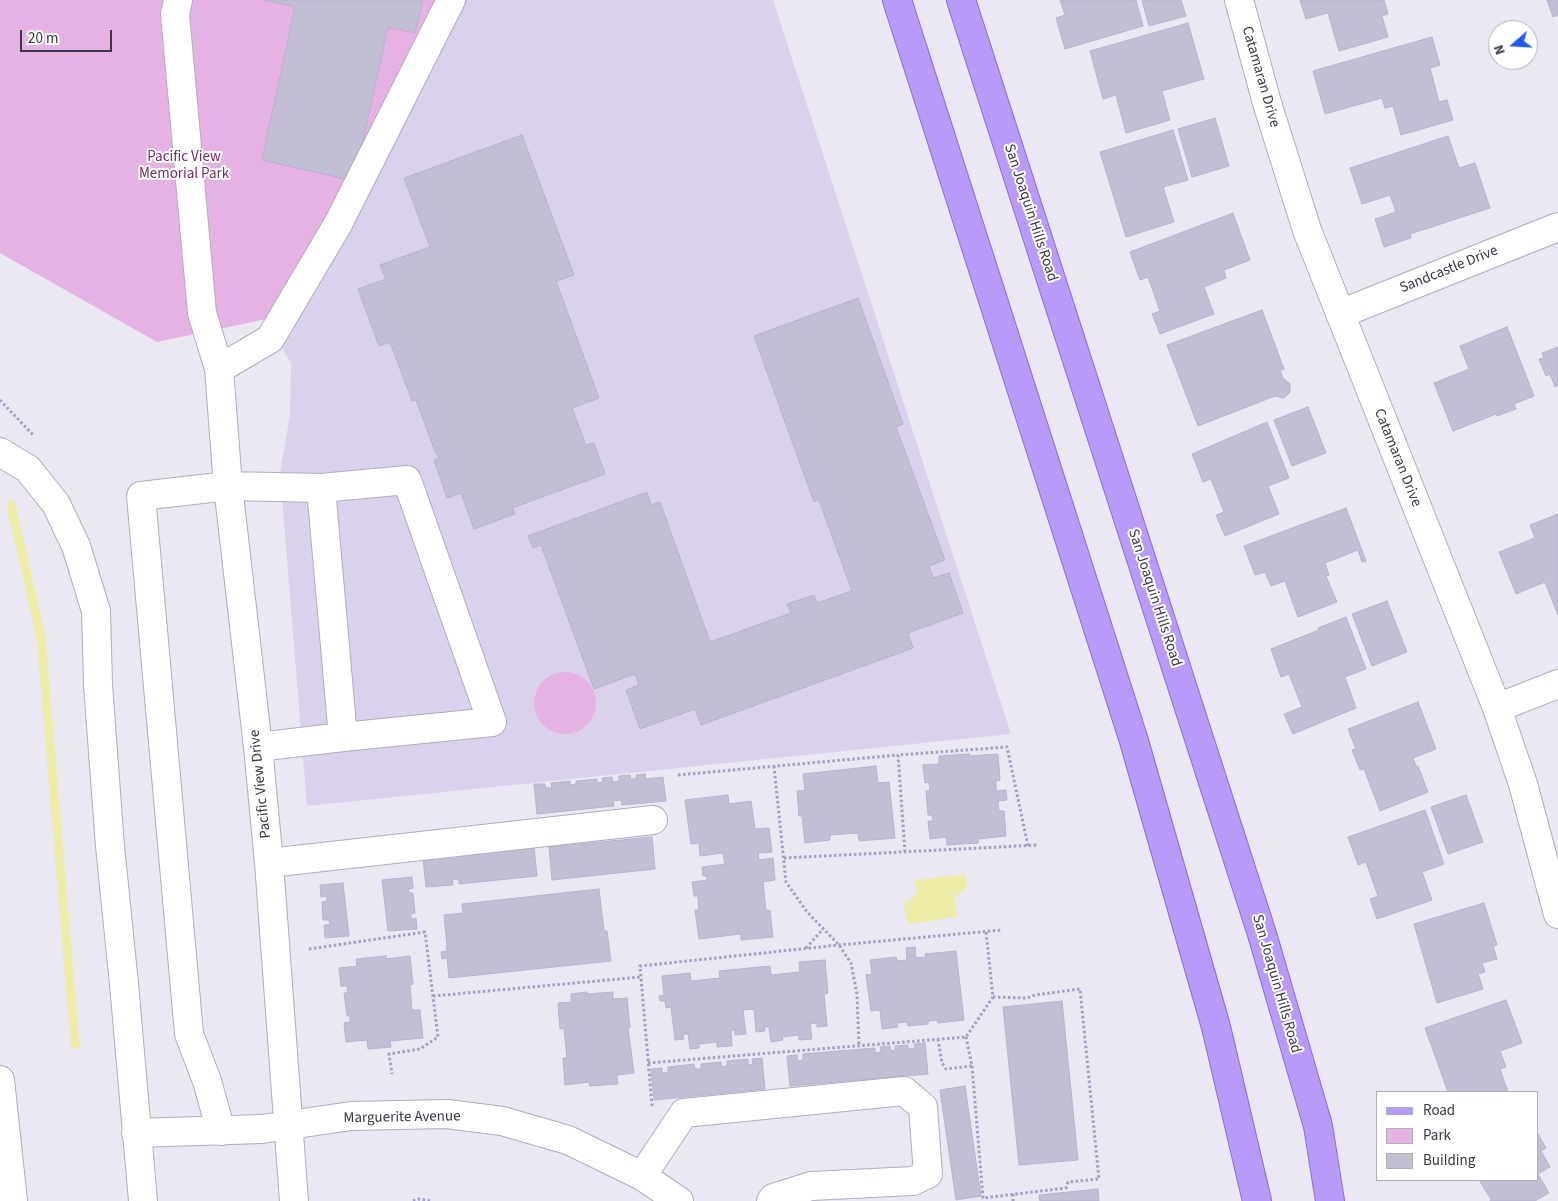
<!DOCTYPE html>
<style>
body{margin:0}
#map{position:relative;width:1558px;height:1201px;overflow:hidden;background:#ebe8f3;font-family:"Source Sans 3",sans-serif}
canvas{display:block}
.legend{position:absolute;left:1376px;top:1091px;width:162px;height:90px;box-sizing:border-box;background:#fff;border:1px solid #b0afb5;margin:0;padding:6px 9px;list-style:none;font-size:15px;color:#3a3746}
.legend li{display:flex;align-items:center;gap:10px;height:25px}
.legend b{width:25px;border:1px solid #b0afb5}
.north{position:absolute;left:1488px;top:20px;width:50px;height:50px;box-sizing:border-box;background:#fff;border:1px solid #b0afb5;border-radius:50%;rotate:251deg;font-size:14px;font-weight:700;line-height:20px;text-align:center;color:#3a3746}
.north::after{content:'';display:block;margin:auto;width:18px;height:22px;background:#2158f1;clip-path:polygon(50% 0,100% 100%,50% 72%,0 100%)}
.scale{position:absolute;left:20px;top:30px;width:92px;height:22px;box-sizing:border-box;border:2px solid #3a3746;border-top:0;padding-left:6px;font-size:15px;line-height:18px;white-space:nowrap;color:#3a3746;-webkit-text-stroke:4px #fff;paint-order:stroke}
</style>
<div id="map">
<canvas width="1558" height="1201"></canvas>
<ul class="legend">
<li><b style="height:6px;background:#b79afa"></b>Road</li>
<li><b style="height:14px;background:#e6b2e4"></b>Park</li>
<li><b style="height:14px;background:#c2bed4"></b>Building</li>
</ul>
<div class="north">N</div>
<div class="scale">20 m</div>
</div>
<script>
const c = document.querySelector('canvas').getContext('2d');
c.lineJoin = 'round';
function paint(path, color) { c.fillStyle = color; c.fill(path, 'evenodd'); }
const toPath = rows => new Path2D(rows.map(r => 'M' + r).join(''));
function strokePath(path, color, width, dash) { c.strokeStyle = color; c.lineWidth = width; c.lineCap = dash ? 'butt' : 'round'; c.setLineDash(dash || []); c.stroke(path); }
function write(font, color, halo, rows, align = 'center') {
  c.font = font + ' "Source Sans 3",sans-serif'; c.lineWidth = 4; c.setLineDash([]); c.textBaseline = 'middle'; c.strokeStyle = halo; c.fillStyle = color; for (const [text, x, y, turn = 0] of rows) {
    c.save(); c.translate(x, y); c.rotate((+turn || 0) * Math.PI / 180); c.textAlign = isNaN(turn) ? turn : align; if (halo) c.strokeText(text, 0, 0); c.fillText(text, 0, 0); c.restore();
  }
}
paint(toPath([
 [468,0,773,0,1011,734,307,806,280,473,290,415,291,363,281,347]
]), '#dad2ec');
paint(toPath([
 [0,0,468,0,300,312,157,342,0,253],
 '534 703a31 31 0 1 1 62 0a31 31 0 1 1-62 0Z'
]), '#e6b2e4');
paint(toPath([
 [966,874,967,887,954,898,957,917,907,924,904,904,917,893,915,880]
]), '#ededa7');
strokePath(toPath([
 [11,505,41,638,75,1045]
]), '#ededa7', 9);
const building = toPath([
 [264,0,423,0,415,33,388,27,354,181,262,160,295,7,264,0],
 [1060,0,1136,0,1143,26,1065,49,1056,18,1065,15,1060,0],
 [1142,0,1181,0,1186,16,1149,26,1142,0],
 [1300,0,1384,0,1388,14,1382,16,1388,37,1339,51,1328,13,1306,19,1300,0],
 [1547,0,1558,0,1558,15,1553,17,1547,0],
 [1188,23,1204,79,1162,91,1170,120,1126,133,1116,95,1103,99,1090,51,1188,23],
 [1432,37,1440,65,1430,68,1439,102,1447,100,1453,120,1401,135,1393,106,1385,108,1382,98,1325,114,1313,71,1432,37],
 [1215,118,1229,166,1192,177,1178,129,1215,118],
 [1173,130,1188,180,1163,187,1174,222,1126,237,1100,152,1173,130],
 [522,135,574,275,556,281,599,398,572,408,586,445,594,443,605,474,512,508,515,514,474,529,461,493,447,498,434,460,439,458,437,453,436,454,416,400,412,401,390,342,379,346,358,289,386,279,380,265,430,247,404,178,522,135],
 [1448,136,1459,168,1475,163,1490,208,1410,234,1411,238,1384,247,1375,219,1396,212,1390,195,1362,204,1350,168,1448,136],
 [1233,213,1250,260,1224,270,1226,278,1204,287,1214,314,1160,334,1152,314,1160,311,1148,277,1140,280,1130,252,1233,213],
 [858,298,903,424,896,427,945,560,929,566,933,578,949,573,963,613,908,633,913,648,701,725,695,709,640,729,626,690,639,685,635,674,594,689,541,545,533,548,528,536,647,492,651,505,660,502,710,642,791,613,787,604,814,595,817,603,852,591,819,500,814,502,754,336,858,298],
 [1262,310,1284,369,1280,370,1283,378,1290,384,1290,392,1284,398,1275,396,1198,426,1167,345,1262,310],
 [1507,327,1534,396,1514,404,1516,409,1497,416,1496,414,1453,431,1434,383,1469,369,1460,346,1507,327],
 [1558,347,1558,385,1555,387,1550,374,1546,376,1539,359,1544,358,1542,353,1558,347],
 [1308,407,1326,453,1292,466,1274,420,1308,407],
 [1267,422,1289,478,1268,486,1279,514,1225,536,1216,515,1224,512,1211,479,1203,482,1192,454,1267,422],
 [1346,508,1366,561,1362,562,1358,550,1325,563,1329,575,1326,576,1337,602,1298,617,1285,581,1271,586,1265,572,1255,575,1244,546,1346,508],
 [1558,514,1558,615,1545,582,1516,594,1499,552,1535,538,1530,525,1558,514],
 [1387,601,1407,652,1372,666,1352,614,1387,601],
 [1346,617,1366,669,1345,677,1356,708,1293,734,1284,714,1302,707,1289,674,1281,677,1271,649,1319,630,1318,628,1346,617],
 [1418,702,1436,749,1413,758,1416,766,1418,766,1428,792,1380,811,1364,769,1360,770,1352,750,1356,749,1348,729,1418,702],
 [969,754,970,756,998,754,1000,780,996,781,996,791,1006,790,1007,800,998,801,999,811,1004,811,1006,836,978,839,978,843,947,845,946,837,930,839,928,821,933,821,932,815,928,815,926,791,930,791,929,782,925,783,923,765,939,764,939,756,969,754],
 [876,766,878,783,889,782,895,838,859,841,858,833,830,835,830,840,805,843,802,816,799,816,797,791,805,790,803,774,876,766],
 [645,774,646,779,663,777,666,801,622,805,621,800,613,801,614,806,537,814,534,784,545,784,546,788,552,788,551,783,570,781,570,785,576,784,576,781,597,779,597,783,603,782,602,778,612,777,613,782,619,781,619,776,630,775,631,779,636,779,636,775,645,774],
 [728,795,729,804,751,801,755,829,769,828,772,852,758,853,759,860,773,858,775,880,763,882,766,911,770,910,773,937,741,940,741,934,699,939,695,910,699,910,698,896,694,896,692,882,707,880,707,876,703,876,702,867,725,864,723,853,700,856,699,843,691,844,685,800,728,795],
 [1466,795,1483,842,1448,854,1431,807,1466,795],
 [1425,810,1444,864,1422,872,1432,900,1377,919,1370,899,1378,896,1366,862,1358,865,1348,837,1425,810],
 [652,837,655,869,552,880,549,847,652,837],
 [534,847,537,876,459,884,459,879,452,879,453,885,426,887,423,858,450,855,450,859,458,858,458,854,534,847],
 [412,877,413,888,408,889,409,893,413,893,415,913,411,914,411,919,416,918,417,929,388,931,382,880,412,877],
 [343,883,349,936,325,938,324,925,330,925,329,920,323,920,322,902,327,901,327,896,321,897,320,885,343,883],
 [599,889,604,931,607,931,611,961,449,978,447,958,442,959,441,952,447,951,446,946,447,946,444,915,463,913,462,904,599,889],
 [1484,903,1497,945,1493,946,1497,959,1482,963,1485,972,1478,974,1483,989,1437,1003,1414,924,1484,903],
 [915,947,916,958,926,957,925,954,956,951,964,1020,938,1023,937,1020,928,1021,928,1024,908,1026,907,1022,897,1023,898,1027,882,1029,880,1010,871,1011,866,975,872,974,870,960,896,957,897,961,907,960,906,948,915,947],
 [386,956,386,959,410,956,413,984,410,985,412,1010,420,1010,423,1038,390,1041,391,1047,368,1049,367,1040,346,1042,344,1023,350,1022,350,1016,347,1016,344,993,348,993,347,986,341,986,339,968,357,966,356,959,386,956],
 [825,960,828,993,824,994,827,1026,817,1027,817,1023,810,1024,812,1039,799,1040,799,1035,782,1037,783,1040,771,1042,769,1027,764,1027,765,1031,756,1032,754,1009,743,1010,746,1034,735,1035,735,1030,731,1031,732,1046,717,1047,717,1042,699,1044,699,1048,690,1049,688,1034,683,1034,684,1039,675,1040,671,1007,666,1008,665,1001,660,1001,659,996,664,995,662,976,690,973,691,981,720,978,719,971,770,966,771,975,800,972,799,962,825,960],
 [587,992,587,994,613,992,613,999,627,998,630,1028,628,1028,634,1073,617,1075,618,1084,590,1086,589,1082,565,1085,563,1058,567,1058,564,1028,560,1029,558,1003,571,1002,571,994,587,992],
 [1506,1000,1522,1043,1500,1051,1506,1067,1500,1069,1508,1092,1448,1092,1425,1028,1506,1000],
 [1062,1001,1078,1160,1019,1165,1003,1007,1062,1001],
 [925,1043,928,1074,790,1086,787,1056,797,1055,798,1061,803,1060,803,1054,875,1048,875,1053,881,1052,880,1047,890,1046,891,1051,895,1050,895,1046,908,1045,908,1049,915,1048,914,1044,925,1043],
 [762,1058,765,1089,654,1100,651,1069,662,1068,662,1073,668,1073,668,1067,694,1064,695,1069,701,1069,701,1064,721,1062,722,1067,727,1066,727,1061,748,1059,748,1065,753,1064,752,1059,762,1058],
 [965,1086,981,1196,956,1200,940,1090,965,1086],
 [1537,1132,1546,1148,1541,1151,1550,1167,1538,1174,1549,1193,1535,1201,1490,1201,1491,1199,1479,1180,1537,1180,1537,1132],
 [1098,1189,1099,1201,1040,1201,1039,1195,1098,1189]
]);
paint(building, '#c2bed4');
strokePath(building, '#b7b1cf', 1);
const minor = toPath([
 [178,0,175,14,202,313,219,369,228,486,258,747,269,863,294,1201],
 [1239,0,1267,103,1307,230,1497,708,1523,784,1558,914],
 [1340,314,1558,227],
 [219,369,270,339,338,224,451,0],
 [0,452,28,469,56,504,76,546,96,611,98,685,110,846,124,984,143,1201],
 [321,488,407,480,492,722,343,737],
 [1497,708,1558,684],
 [269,863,653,820],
 [0,1080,13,1201],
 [221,1131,207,1081,189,1034,141,496,228,486,321,488,343,737,258,747],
 [136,1133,262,1129,351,1116,447,1114,502,1121,568,1140,642,1176,679,1201],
 [642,1176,684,1113,904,1091,923,1107,928,1174,913,1181,811,1186,773,1198,771,1201]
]);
const major = toPath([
 [897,0,1134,741,1216,1027,1257,1201],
 [961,0,1262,934,1318,1126,1330,1201]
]);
strokePath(minor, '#b0abbe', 30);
strokePath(major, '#8b6adf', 30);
strokePath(toPath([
 [0,400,34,436],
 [774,766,786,882,807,912,839,945,851,963,857,994,859,1046],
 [678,775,898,755],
 [905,852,898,755,1007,747,1028,846],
 [784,858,1038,845],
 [806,948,823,929],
 [309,949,425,932,438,1037,420,1049,389,1054,392,1074],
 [433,996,641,977],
 [938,1039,942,1063,946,1069,972,1066,966,1037],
 [648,1063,966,1037,993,997,986,932],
 [972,1066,983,1198,1066,1188,1068,1182,1099,1179,1080,989,1035,995,1027,998,993,997],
 [652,1106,640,966,839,945,1002,930],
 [1013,1194,1013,1201],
 [413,1201,419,1199,431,1201]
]), '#a59dc0', 3, [2.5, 2.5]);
strokePath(minor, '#fff', 28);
strokePath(major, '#b79afa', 28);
write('15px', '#3a3746', '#fff', [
 ["Catamaran Drive",1260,77,74],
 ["San Joaquin Hills Road",1030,213,72],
 ["Sandcastle Drive",1449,270,-22],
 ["Catamaran Drive",1397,458,68],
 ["San Joaquin Hills Road",1154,598,72],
 ["Pacific View Drive",261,784,-96],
 ["San Joaquin Hills Road",1276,984,74],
 ["Marguerite Avenue",402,1118,-1]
]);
write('15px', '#762c67', '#fff', [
 ["Pacific View",184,158],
 ["Memorial Park",184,175]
]);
</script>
